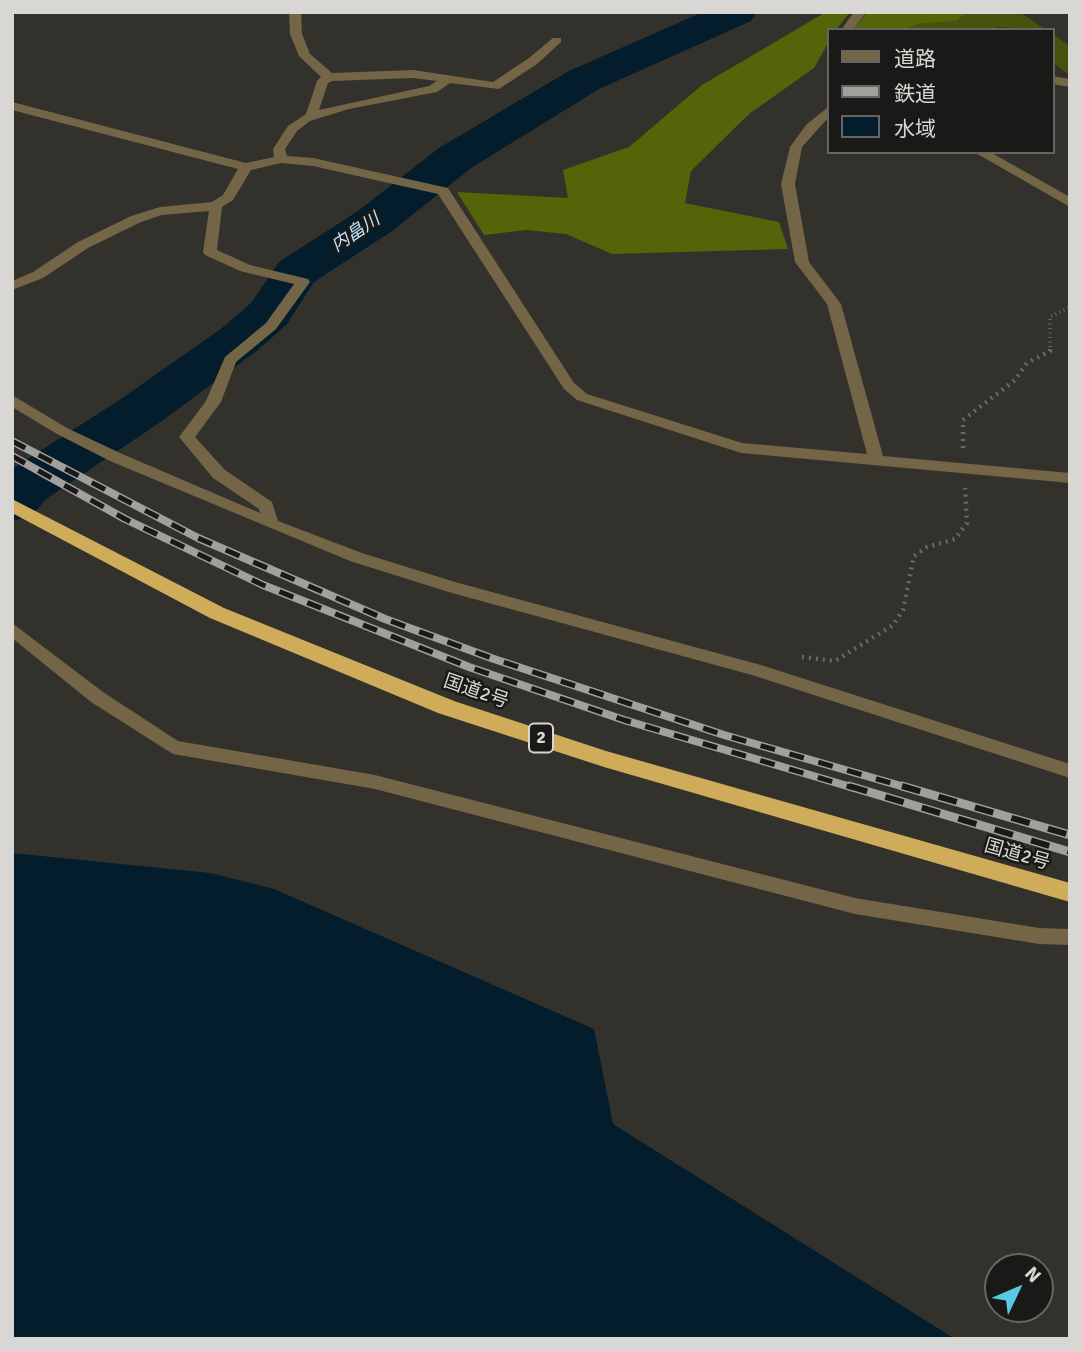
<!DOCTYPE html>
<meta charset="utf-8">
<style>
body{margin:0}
#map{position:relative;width:1082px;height:1351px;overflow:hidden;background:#33312c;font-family:Signika,"Noto Sans JP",sans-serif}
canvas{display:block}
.frame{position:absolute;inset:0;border:14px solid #d8d7d4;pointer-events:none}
.legend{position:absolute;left:827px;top:28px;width:228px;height:126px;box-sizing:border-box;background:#1a1917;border:2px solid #666563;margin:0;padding:9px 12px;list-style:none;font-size:21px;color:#d8d7d4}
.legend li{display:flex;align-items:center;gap:14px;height:35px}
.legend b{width:35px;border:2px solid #666563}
.north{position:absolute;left:984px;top:1253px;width:70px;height:70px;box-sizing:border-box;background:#1a1917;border:2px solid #666563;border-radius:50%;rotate:46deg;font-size:19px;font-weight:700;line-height:28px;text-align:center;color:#d8d7d4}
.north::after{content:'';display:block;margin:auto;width:24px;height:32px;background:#59c8e4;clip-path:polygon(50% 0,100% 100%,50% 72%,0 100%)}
</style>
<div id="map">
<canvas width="1082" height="1351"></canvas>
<div class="frame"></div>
<ul class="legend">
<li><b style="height:9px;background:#736546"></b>道路</li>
<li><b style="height:9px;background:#a1a09c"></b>鉄道</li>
<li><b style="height:19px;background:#031d2c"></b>水域</li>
</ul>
<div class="north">N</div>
</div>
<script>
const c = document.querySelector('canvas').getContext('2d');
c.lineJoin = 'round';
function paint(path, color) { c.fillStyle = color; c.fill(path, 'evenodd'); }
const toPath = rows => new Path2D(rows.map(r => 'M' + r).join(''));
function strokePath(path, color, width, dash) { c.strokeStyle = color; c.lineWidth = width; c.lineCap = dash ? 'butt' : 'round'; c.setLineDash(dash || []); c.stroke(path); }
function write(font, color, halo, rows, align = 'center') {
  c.font = font + ' Signika,"Noto Sans JP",sans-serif'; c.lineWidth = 5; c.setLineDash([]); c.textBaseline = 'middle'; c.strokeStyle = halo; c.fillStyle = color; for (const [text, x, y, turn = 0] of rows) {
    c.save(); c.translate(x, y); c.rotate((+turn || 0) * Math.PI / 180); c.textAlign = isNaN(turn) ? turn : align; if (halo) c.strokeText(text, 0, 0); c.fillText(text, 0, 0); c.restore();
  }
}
paint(toPath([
 [967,12,1020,12,1046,30,997,27,995,30,904,30,917,24,957,21],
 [1052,34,1070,46,1070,75,1052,62]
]), '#46530d');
paint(toPath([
 [826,12,850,12,836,30,828,30,828,43,814,68,749,114,691,171,685,203,779,222,788,249,612,254,566,234,526,230,484,235,457,192,568,198,563,170,629,147,702,85],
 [867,12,967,12,957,21,917,24,904,30,853,30]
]), '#546408');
paint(toPath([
 [12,853,210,873,274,889,594,1029,613,1124,955,1339,12,1339]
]), '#031d2c');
paint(toPath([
 [703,12,757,12,751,21,599,89,471,168,392,231,314,282,287,324,258,350,159,423,46,499,32,516,12,521,12,469,121,399,222,328,251,303,279,262,358,211,439,148,569,71,703,12]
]), '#031d2c');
strokePath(toPath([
 [1050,347,1050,317,1070,307]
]), '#6b6965', 3.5, [1, 3.5]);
strokePath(toPath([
 [963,448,963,420,1015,380,1027,363,1050,351,1050,345],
 [802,657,835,661,893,625,903,610,914,556,927,547,955,539,967,523,965,488]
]), '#6b6965', 4.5, [2, 5]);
paint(toPath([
 [289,12,301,12,302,34,310,54,332,73,413,70,493,82,529,58,553,38,561,38,561,42,537,64,499,89,450,83,437,92,349,109,310,121,297,131,285,149,287,156,313,158,448,188,574,383,587,394,742,443,867,454,827,304,795,262,781,184,790,147,806,125,828,107,828,118,802,147,795,184,809,262,841,304,883,456,1070,473,1070,483,741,453,577,400,564,389,438,194,313,166,281,163,251,170,233,200,222,207,217,250,250,265,308,279,310,282,276,329,236,362,221,402,195,437,225,470,272,502,278,521,362,553,455,582,761,665,1070,764,1070,778,752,675,452,593,350,561,110,461,57,434,12,407,12,395,67,428,120,453,260,513,259,509,213,478,179,437,206,401,225,357,266,323,294,284,240,271,205,255,203,252,209,211,162,215,141,222,88,248,43,278,12,290,12,281,33,272,78,242,131,216,160,207,212,202,223,195,238,169,12,110,12,102,246,163,274,157,273,149,288,126,306,114,317,81,321,77,299,56,290,34,289,12],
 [413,78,437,81,429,86,319,110,328,83,332,81,413,78],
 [854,12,866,12,853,30,841,30,854,12],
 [1052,76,1070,79,1070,87,1052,84,1052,76],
 [974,152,990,152,1070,197,1070,207,974,152],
 [12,623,103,692,178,741,375,775,855,898,1039,928,1070,929,1070,945,1039,944,855,914,375,789,173,754,91,702,12,638,12,623]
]), '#736546');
paint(toPath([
 [12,499,224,608,454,701,606,751,1070,883,1070,902,604,767,438,713,210,618,12,513,12,499]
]), '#ceac59');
const railFar1 = toPath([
 [12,441,198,538,385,619,494,659,724,735,908,788],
 [12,456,125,519,263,585,469,667,624,720,854,788]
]);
const rail = toPath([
 [849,786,1070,852],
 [902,786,1070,835]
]);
strokePath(railFar1, '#a1a09c', 8);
strokePath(rail, '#a1a09c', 9);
strokePath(railFar1, '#1a1917', 5, [15]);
strokePath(rail, '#1a1917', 6, [19]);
write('italic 18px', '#bce4ff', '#1a1917', [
 ["内畠川",356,233,-34]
]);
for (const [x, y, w] of [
 [541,738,24]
]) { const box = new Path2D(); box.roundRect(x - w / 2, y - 14.5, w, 29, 5); c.fillStyle = '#1a1917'; c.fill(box); strokePath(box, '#d8d7d4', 2); }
write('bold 18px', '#d8d7d4', null, [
 ["2",541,738]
]);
write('19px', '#d8d7d4', '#1a1917', [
 ["国道2号",476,692,19],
 ["国道2号",1017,855,16]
]);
</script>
